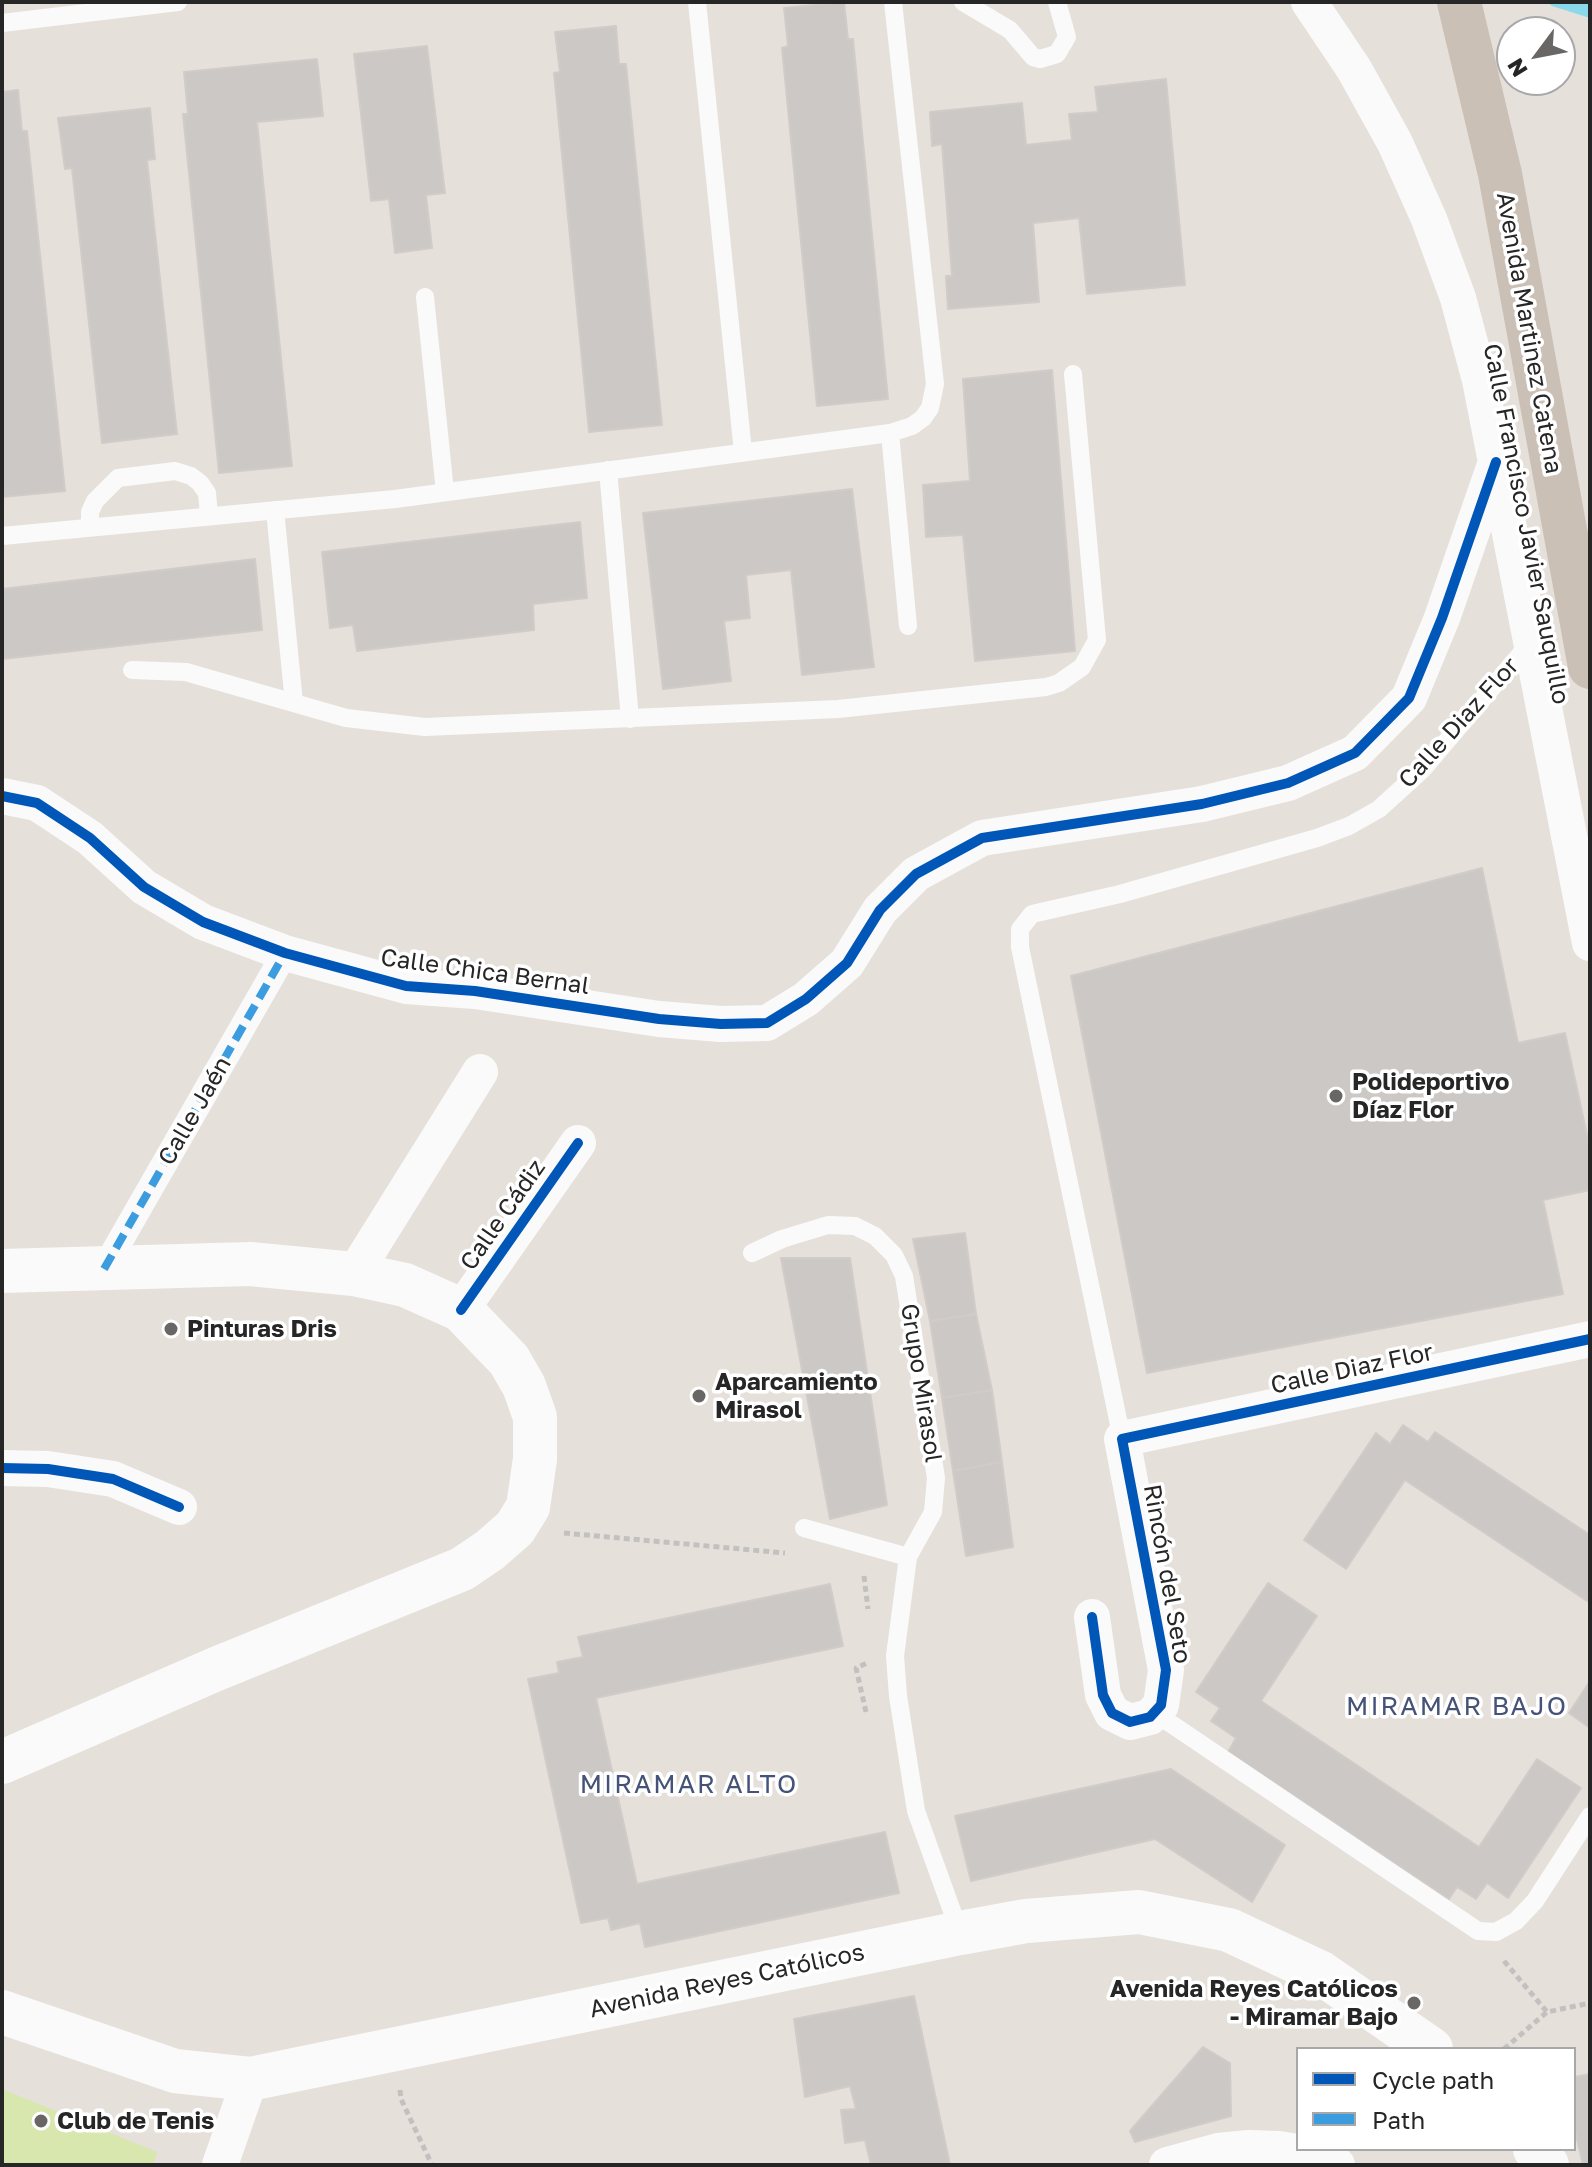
<!DOCTYPE html>
<meta charset="utf-8">
<style>
body{margin:0}
#map{position:relative;width:1592px;height:2167px;overflow:hidden;background:#e6e0db;font-family:"Golos Text",sans-serif}
canvas{display:block}
.frame{position:absolute;inset:0;border:4px solid #262626;pointer-events:none}
.legend{position:absolute;left:1296px;top:2047px;width:280px;height:104px;box-sizing:border-box;background:#fff;border:2px solid #a8a8a8;margin:0;padding:10px 14px;list-style:none;font-size:24px;color:#262626}
.legend li{display:flex;align-items:center;gap:16px;height:40px}
.legend b{width:40px;border:2px solid #a8a8a8}
.north{position:absolute;left:1496px;top:16px;width:80px;height:80px;box-sizing:border-box;background:#fff;border:2px solid #a8a8a8;border-radius:50%;rotate:238deg;font-size:22px;font-weight:700;line-height:32px;text-align:center;color:#262626}
.north::after{content:'';display:block;margin:auto;width:28px;height:36px;background:#696765;clip-path:polygon(50% 0,100% 100%,50% 72%,0 100%)}
</style>
<div id="map">
<canvas width="1592" height="2167"></canvas>
<div class="frame"></div>
<ul class="legend">
<li><b style="height:10px;background:#0057b8"></b>Cycle path</li>
<li><b style="height:10px;background:#3c9ce0"></b>Path</li>
</ul>
<div class="north">N</div>
</div>
<script>
const c = document.querySelector('canvas').getContext('2d');
c.lineJoin = 'round';
function paint(path, color) { c.fillStyle = color; c.fill(path, 'evenodd'); }
const toPath = rows => new Path2D(rows.map(r => 'M' + r).join(''));
function strokePath(path, color, width, dash) { c.strokeStyle = color; c.lineWidth = width; c.lineCap = dash ? 'butt' : 'round'; c.setLineDash(dash || []); c.stroke(path); }
function write(font, color, halo, rows, align = 'center') {
  c.font = font + ' "Golos Text",sans-serif'; c.lineWidth = 7; c.setLineDash([]); c.textBaseline = 'middle'; c.strokeStyle = halo; c.fillStyle = color; for (const [text, x, y, turn = 0] of rows) {
    c.save(); c.translate(x, y); c.rotate((+turn || 0) * Math.PI / 180); c.textAlign = isNaN(turn) ? turn : align; if (halo) c.strokeText(text, 0, 0); c.fillText(text, 0, 0); c.restore();
  }
}
paint(toPath([
 [2,2089,157,2152,153,2165,2,2165]
]), '#d7e7ae');
paint(toPath([
 [1547,2,1590,2,1590,18,1552,6]
]), '#8adaec');
const building = toPath([
 [844,2,848,39,853,39,888,399,817,406,782,48,788,46,784,8,844,2],
 [616,26,619,64,626,64,662,425,589,432,554,73,560,72,555,32,616,26],
 [427,46,445,193,426,195,432,248,395,253,389,199,371,201,354,54,427,46],
 [317,59,323,116,257,122,292,466,219,473,183,114,188,114,184,72,317,59],
 [1166,79,1185,285,1087,294,1079,218,1033,223,1039,302,948,309,946,276,952,276,942,144,932,146,930,112,1022,103,1026,145,1072,140,1069,114,1098,112,1095,87,1166,79],
 [18,90,22,131,27,131,65,491,2,497,2,92,18,90],
 [150,108,155,159,147,160,177,434,102,443,72,168,65,169,58,118,150,108],
 [1052,370,1075,651,975,661,963,535,926,537,923,485,970,481,963,379,1052,370],
 [852,489,874,667,802,675,791,570,746,575,750,618,724,621,731,681,663,689,643,513,852,489],
 [580,522,587,598,533,604,534,630,357,651,353,625,330,628,322,552,580,522],
 [255,559,262,630,2,659,2,589,255,559],
 [1482,868,1518,1043,1565,1033,1590,1149,1590,1190,1543,1200,1563,1294,1147,1373,1071,976,1482,868],
 [965,1233,976,1314,930,1321,913,1239,965,1233],
 [781,1258,850,1258,887,1505,830,1519,781,1258],
 [976,1314,992,1390,942,1398,930,1321,976,1314],
 [992,1390,1002,1462,953,1471,942,1398,992,1390],
 [1403,1425,1428,1442,1435,1432,1590,1535,1590,1603,1405,1480,1346,1569,1304,1540,1376,1433,1390,1444,1403,1425],
 [1002,1462,1013,1547,966,1556,953,1471,1002,1462],
 [1268,1583,1317,1616,1261,1701,1479,1847,1537,1759,1581,1788,1508,1898,1487,1883,1476,1899,1457,1887,1449,1899,1228,1752,1236,1738,1211,1721,1220,1708,1196,1692,1268,1583],
 [830,1584,843,1646,596,1698,637,1884,885,1832,899,1893,645,1947,640,1923,611,1930,608,1918,581,1923,528,1679,559,1673,557,1662,583,1657,578,1637,830,1584],
 [1590,1681,1590,1728,1569,1713,1590,1681],
 [1171,1769,1285,1845,1252,1902,1155,1839,971,1881,955,1816,1171,1769],
 [914,1996,950,2165,871,2165,865,2140,845,2143,841,2110,856,2109,850,2086,805,2097,794,2019,914,1996],
 [1203,2047,1230,2063,1231,2116,1135,2142,1130,2131,1203,2047],
 [1590,2074,1590,2165,1583,2165,1574,2126,1574,2077,1590,2074]
]);
paint(building, '#ccc8c5');
strokePath(building, '#d1ccc8', 2);
strokePath(toPath([
 [564,1533,785,1553],
 [864,1576,868,1609],
 [866,1712,856,1668,867,1663],
 [1504,1961,1547,2012],
 [1504,2049,1547,2012,1590,2003],
 [400,2090,401,2099,432,2165]
]), '#c2c1c0', 5, [6, 4]);
strokePath(toPath([
 [697,2,743,452],
 [963,2,1010,30,1033,57,1040,59,1057,54,1067,37,1057,2],
 [2,23,178,2],
 [425,297,445,492],
 [890,433,908,626],
 [608,470,630,719],
 [275,510,294,703],
 [90,527,90,512,95,501,118,478,175,471,191,476,200,483,207,493,209,516],
 [2,536,395,499,890,433,912,426,923,418,930,408,935,384,893,2],
 [132,670,186,672,346,718,425,727,838,709,1046,687,1059,683,1082,667,1097,640,1073,374],
 [752,1253,782,1239,828,1225,855,1226,875,1236,894,1255,904,1276,936,1478,933,1512,908,1557,804,1528],
 [1122,1439,1020,947,1020,929,1032,914,1120,894,1317,838,1349,826,1379,809,1423,769,1530,643],
 [908,1557,895,1656,898,1696,916,1811,960,1933],
 [1155,1713,1478,1931,1496,1932,1516,1921,1535,1901,1590,1816]
]), '#fbfafa', 18);
strokePath(toPath([
 [104,1269,285,953]
]), '#fbfafa', 26);
strokePath(toPath([
 [1309,2,1354,69,1395,143,1429,219,1458,298,1480,380,1590,943],
 [2,796,37,803,90,838,144,887,203,922,285,953,406,986,475,991,659,1019,721,1024,767,1023,806,999,847,963,880,910,916,874,982,838,1202,804,1288,783,1355,753,1409,698,1442,618,1496,462],
 [354,1274,480,1072],
 [461,1310,578,1143],
 [2,1468,48,1469,113,1479,179,1507],
 [1092,1617,1103,1695,1112,1713,1130,1722,1150,1717,1161,1705,1166,1670,1122,1439,1590,1339],
 [220,2165,250,2079],
 [1167,2165,1218,2151,1249,2148,1279,2149,1309,2154,1337,2165]
]), '#fbfafa', 36);
strokePath(toPath([
 [2,1271,250,1264,354,1274,405,1285,461,1310,509,1360,524,1386,535,1417,535,1459,528,1507,515,1528,490,1550,462,1569,216,1669,2,1762],
 [2,2012,175,2071,250,2079,960,1933,1026,1921,1139,1912,1229,1930,1321,1973,1431,2049],
 [1535,2149,1547,2165]
]), '#fbfafa', 44);
strokePath(toPath([
 [1459,2,1500,174,1590,667]
]), '#cac0b6', 44);
strokePath(toPath([
 [104,1269,285,953]
]), '#3c9ce0', 8, [16, 8]);
strokePath(toPath([
 [2,796,37,803,90,838,144,887,203,922,285,953,406,986,475,991,659,1019,721,1024,767,1023,806,999,847,963,880,910,916,874,982,838,1202,804,1288,783,1355,753,1409,698,1442,618,1496,462],
 [461,1310,578,1143],
 [2,1468,48,1469,113,1479,179,1507],
 [1092,1617,1103,1695,1112,1713,1130,1722,1150,1717,1161,1705,1166,1670,1122,1439,1590,1339]
]), '#0057b8', 10);
for (const [x, y, r, color] of [
 [1336,1096,8,"#696765"],
 [171,1329,8,"#696765"],
 [699,1396,8,"#696765"],
 [1414,2003,8,"#696765"],
 [41,2121,8,"#696765"]
]) { const dot = new Path2D(); dot.arc(x, y, r, 0, 2 * Math.PI); c.fillStyle = color; c.fill(dot); strokePath(dot, '#fff', 3); }
write('24px', '#262626', '#fff', [
 ["Avenida Martinez Catena",1529,333,80],
 ["Calle Francisco Javier Sauquillo",1526,524,79],
 ["Calle Diaz Flor",1459,723,-48],
 ["Calle Chica Bernal",485,972,8],
 ["Calle Jaén",195,1111,-60],
 ["Calle Cádiz",503,1215,-55],
 ["Calle Diaz Flor",1352,1369,-12],
 ["Grupo Mirasol",921,1383,81],
 ["Rincón del Seto",1167,1574,80],
 ["Avenida Reyes Católicos",727,1981,-12]
]);
write('bold 24px', '#262626', '#fff', [
 ["Polideportivo",1352,1082],
 ["Díaz Flor",1352,1110],
 ["Pinturas Dris",187,1329],
 ["Aparcamiento",715,1382],
 ["Mirasol",715,1410],
 ["Avenida Reyes Católicos",1398,1989,"right"],
 ["- Miramar Bajo",1398,2017,"right"],
 ["Club de Tenis",57,2121]
], 'left');
c.letterSpacing = '2px';
write('26px', '#465378', '#fff', [
 ["MIRAMAR BAJO",1457,1707],
 ["MIRAMAR ALTO",689,1785]
]);
c.letterSpacing = '0px';
</script>
